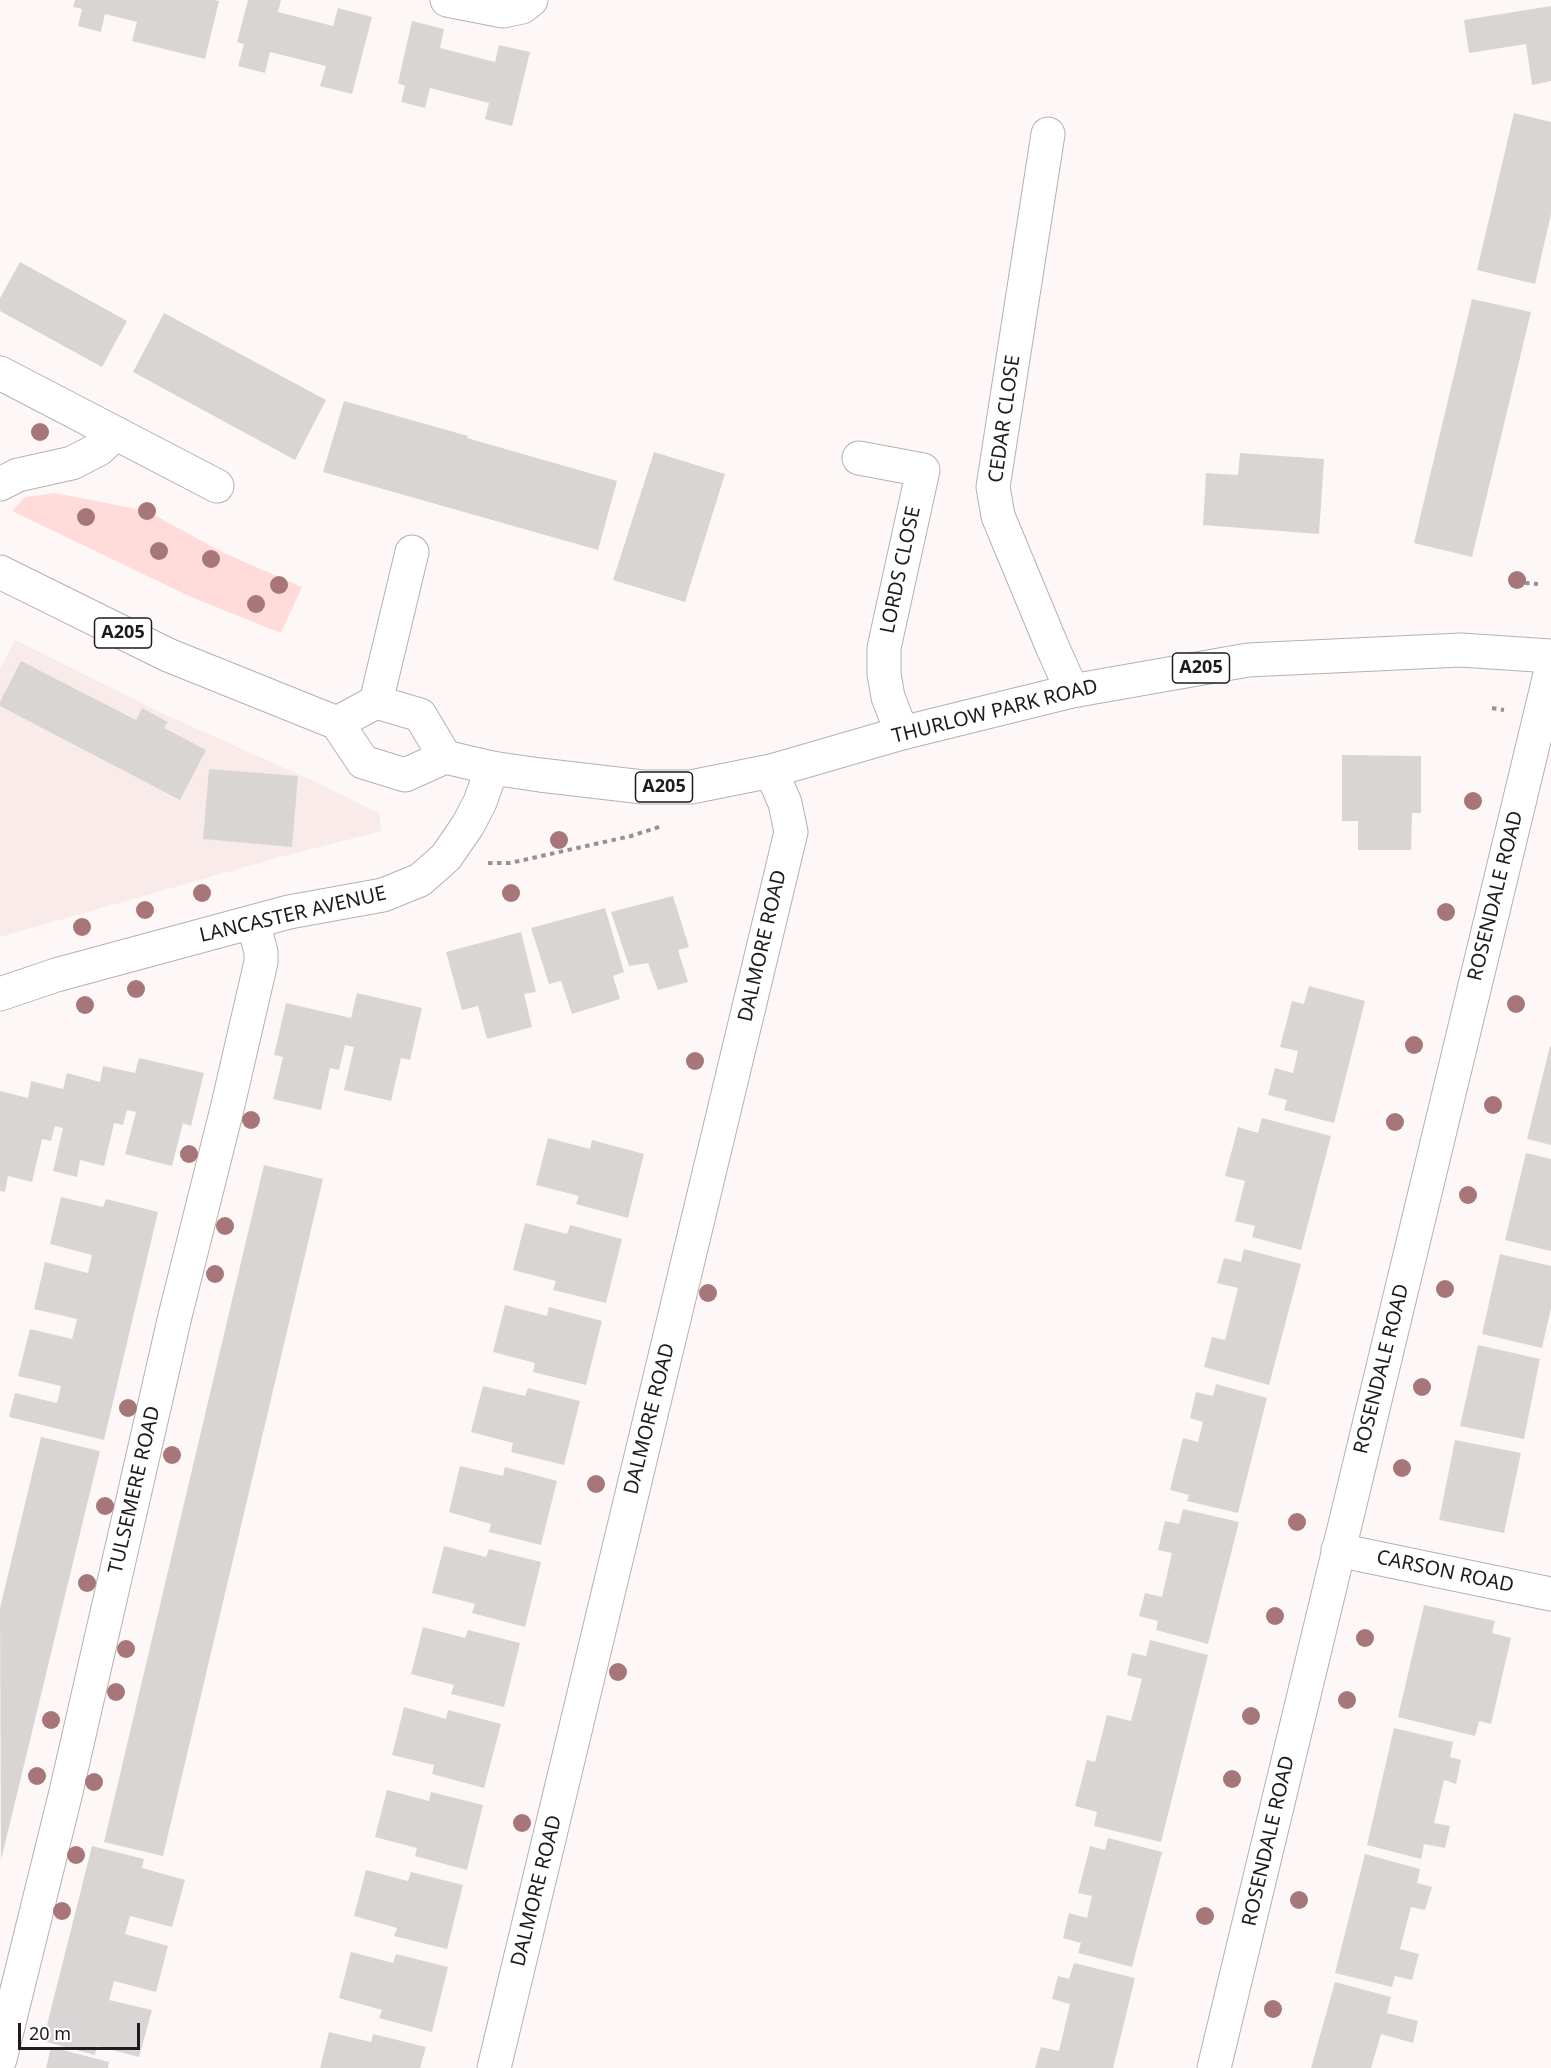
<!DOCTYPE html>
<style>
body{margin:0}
#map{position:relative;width:1551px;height:2068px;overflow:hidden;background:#fdf8f7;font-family:"Noto Sans",sans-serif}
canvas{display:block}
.scale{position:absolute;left:18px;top:2023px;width:122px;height:27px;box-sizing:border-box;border:3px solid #1d1b1b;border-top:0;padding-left:8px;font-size:18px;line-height:21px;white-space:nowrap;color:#1d1b1b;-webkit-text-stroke:4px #fff;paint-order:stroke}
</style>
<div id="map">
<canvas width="1551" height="2068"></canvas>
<div class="scale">20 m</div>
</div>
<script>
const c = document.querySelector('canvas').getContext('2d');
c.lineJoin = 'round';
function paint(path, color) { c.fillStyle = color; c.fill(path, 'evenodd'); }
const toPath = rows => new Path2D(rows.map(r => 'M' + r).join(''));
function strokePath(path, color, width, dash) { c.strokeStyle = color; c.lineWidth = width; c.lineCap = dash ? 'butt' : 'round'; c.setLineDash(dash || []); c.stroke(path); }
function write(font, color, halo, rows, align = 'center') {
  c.font = font + ' "Noto Sans",sans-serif'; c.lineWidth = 4.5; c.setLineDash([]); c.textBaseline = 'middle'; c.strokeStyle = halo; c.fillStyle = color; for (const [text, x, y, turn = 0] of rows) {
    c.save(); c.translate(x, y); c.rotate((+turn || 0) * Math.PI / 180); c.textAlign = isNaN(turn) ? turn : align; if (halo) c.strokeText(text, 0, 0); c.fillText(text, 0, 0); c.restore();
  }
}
paint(toPath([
 [15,640,164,714,318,783,379,813,382,831,284,856,0,937,0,669]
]), '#f9ebe9');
paint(toPath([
 [55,493,147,511,224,553,302,587,281,633,191,597,12,511,25,497]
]), '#ffdcd9');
paint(toPath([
 [75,0,214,0,219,1,205,59,132,41,137,22,105,14,101,32,78,26,82,9,73,7],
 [248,0,281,0,278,12,333,26,338,8,372,17,352,94,320,86,326,66,270,52,265,73,238,66,244,44,237,42],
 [1551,6,1551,81,1532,85,1526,44,1469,53,1464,20],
 [412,21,444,29,440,48,495,62,499,45,530,52,512,126,485,119,489,103,430,88,425,108,401,102,405,86,398,83],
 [1514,113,1551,122,1551,214,1535,284,1477,270],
 [20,262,127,321,102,367,0,311,0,298],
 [1472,299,1531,312,1472,557,1414,543],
 [164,313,326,400,295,460,133,372],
 [344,401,468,436,467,438,617,481,598,550,323,472],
 [654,452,725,474,685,602,613,580],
 [1240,453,1324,459,1319,534,1203,525,1206,473,1238,475],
 [21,661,136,720,142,708,168,722,164,728,206,750,180,800,0,706,0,702],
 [1342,755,1421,756,1421,813,1412,813,1411,850,1358,850,1358,821,1342,821],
 [209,769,298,776,292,847,203,839],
 [673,896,689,947,678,950,688,982,658,990,648,963,629,966,611,912],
 [605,908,624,972,613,976,620,999,572,1014,561,981,549,984,531,928],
 [521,932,536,992,524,994,532,1027,487,1039,478,1006,462,1010,446,952],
 [1309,986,1365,1001,1334,1123,1284,1110,1287,1100,1268,1095,1275,1068,1293,1073,1298,1051,1280,1047,1292,1001,1304,1004],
 [357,993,422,1008,410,1060,401,1058,391,1101,344,1090,354,1047,345,1045,339,1070,330,1068,321,1110,273,1099,283,1057,274,1055,286,1003,351,1018],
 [1550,1046,1551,1046,1551,1145,1527,1139],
 [139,1058,204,1073,191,1126,183,1123,172,1166,125,1154,136,1112,127,1110,123,1125,114,1123,104,1166,80,1160,77,1177,53,1171,63,1128,55,1126,51,1141,42,1139,32,1182,8,1176,5,1192,0,1191,0,1091,28,1098,31,1081,63,1089,67,1073,100,1082,103,1066,135,1073],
 [1262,1118,1331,1136,1301,1250,1252,1237,1255,1226,1235,1221,1245,1181,1225,1176,1238,1127,1258,1133],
 [548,1138,590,1149,592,1140,644,1154,628,1218,576,1204,579,1196,536,1185],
 [1526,1153,1551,1159,1551,1251,1505,1240],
 [264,1165,323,1179,163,1856,104,1842],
 [61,1197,103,1207,106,1199,158,1212,104,1440,9,1417,15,1393,57,1403,61,1386,18,1376,30,1329,72,1339,77,1319,34,1309,45,1262,88,1273,92,1255,50,1244],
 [525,1223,567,1234,570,1225,622,1239,606,1303,553,1290,556,1281,513,1270],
 [1244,1249,1301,1264,1269,1385,1204,1367,1212,1337,1225,1340,1238,1288,1217,1283,1224,1258,1241,1262],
 [1500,1254,1551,1266,1551,1308,1542,1348,1482,1334],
 [505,1305,547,1316,549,1307,602,1321,586,1385,533,1372,535,1363,493,1352],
 [1478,1345,1540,1359,1524,1439,1460,1426],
 [1216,1384,1267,1398,1238,1513,1187,1501,1189,1495,1170,1490,1183,1438,1198,1442,1203,1422,1190,1418,1196,1392,1213,1396],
 [483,1386,525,1396,528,1388,580,1401,564,1465,511,1452,513,1443,471,1432],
 [41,1437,100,1451,1,1860,0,1608],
 [1455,1440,1521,1453,1504,1533,1439,1520],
 [460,1466,503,1476,505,1467,557,1481,541,1545,489,1532,491,1524,449,1512],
 [1183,1509,1239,1522,1208,1644,1156,1630,1158,1621,1139,1616,1145,1593,1162,1597,1172,1553,1158,1550,1165,1521,1179,1524],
 [444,1546,486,1557,489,1549,541,1562,525,1627,472,1613,475,1604,432,1593],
 [1424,1605,1495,1621,1492,1633,1511,1638,1491,1724,1479,1721,1475,1736,1398,1717],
 [423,1627,465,1638,468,1630,520,1643,504,1707,451,1694,454,1685,411,1674],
 [1150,1640,1208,1655,1161,1842,1094,1826,1097,1812,1075,1806,1087,1760,1095,1762,1107,1715,1131,1721,1142,1679,1127,1675,1132,1653,1146,1656],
 [404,1707,446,1719,448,1710,501,1724,484,1788,432,1774,434,1765,392,1755],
 [1394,1728,1453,1742,1450,1757,1461,1760,1456,1784,1444,1780,1434,1823,1450,1826,1445,1848,1424,1844,1421,1859,1367,1845],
 [387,1790,429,1801,431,1792,483,1805,467,1870,415,1856,417,1848,375,1837],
 [1108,1838,1162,1852,1132,1967,1078,1953,1081,1943,1063,1938,1069,1913,1087,1918,1092,1896,1078,1893,1090,1846,1105,1850],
 [92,1846,144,1859,142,1868,185,1880,172,1927,130,1916,128,1924,125,1934,168,1946,156,1992,114,1981,109,2000,152,2010,139,2057,97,2046,95,2055,43,2041],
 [1365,1854,1420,1869,1417,1883,1432,1887,1425,1910,1411,1907,1400,1949,1419,1954,1412,1980,1395,1976,1392,1987,1335,1973],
 [366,1870,408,1881,411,1872,463,1885,447,1949,394,1936,397,1928,354,1916],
 [351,1952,393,1963,396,1954,448,1967,432,2032,379,2018,382,2010,339,1998],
 [1074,1963,1135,1978,1113,2068,1035,2068,1041,2047,1059,2051,1070,2004,1052,1999,1058,1976,1069,1979],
 [1335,1982,1391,1997,1387,2013,1418,2021,1413,2043,1381,2034,1371,2068,1311,2068],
 [329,2032,371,2042,373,2034,426,2047,420,2068,320,2068],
 [51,2047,109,2062,108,2068,46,2068]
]), '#dad5d5');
const minor = toPath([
 [447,0,503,11,522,7,531,0],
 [1048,134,993,487,998,516,1052,646,1072,691],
 [0,373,217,486],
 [859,458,923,470,884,648,884,674,888,697,902,733],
 [0,484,18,475,72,463,99,449,116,433],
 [376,702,412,552],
 [0,994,56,975,289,912,383,895,420,880,446,857,468,825,480,802,492,768],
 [1338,1550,1551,1594],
 [0,2059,66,1792,175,1316,227,1109,261,962,261,952,253,922],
 [494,2068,791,832,785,803,771,771],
 [1214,2068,1551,670]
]);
const highway = toPath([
 [0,572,168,655,337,723,363,762,405,775,445,757,492,768,540,775,643,787,691,787,771,771,902,733,1072,691,1248,660,1461,650,1551,656],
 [337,723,376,702,420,715,445,757]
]);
strokePath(minor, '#b6b1b0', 35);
strokePath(highway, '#b6b1b0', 35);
strokePath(toPath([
 [1525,583,1538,584],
 [1492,708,1504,710],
 [488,863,510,863,631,836,662,826]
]), '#969292', 4, [4.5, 4.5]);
strokePath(minor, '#fff', 33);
strokePath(highway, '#fff', 33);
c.fillStyle = '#a77679';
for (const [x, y] of [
 [40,432],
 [147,511],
 [86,517],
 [159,551],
 [211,559],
 [1517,580],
 [279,585],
 [256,604],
 [1473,801],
 [559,840],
 [202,893],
 [511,893],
 [145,910],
 [1446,912],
 [82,927],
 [136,989],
 [1516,1004],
 [85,1005],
 [1414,1045],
 [695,1061],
 [1493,1105],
 [251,1120],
 [1395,1122],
 [189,1154],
 [1468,1195],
 [225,1226],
 [215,1274],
 [1445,1289],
 [708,1293],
 [1422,1387],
 [128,1408],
 [172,1455],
 [1402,1468],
 [596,1484],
 [105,1506],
 [1297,1522],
 [87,1583],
 [1275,1616],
 [1365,1638],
 [126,1649],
 [618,1672],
 [116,1692],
 [1347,1700],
 [1251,1716],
 [51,1720],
 [37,1776],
 [1232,1779],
 [94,1782],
 [522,1823],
 [76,1855],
 [1299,1900],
 [62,1911],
 [1205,1916],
 [1273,2009]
]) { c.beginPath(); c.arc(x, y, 9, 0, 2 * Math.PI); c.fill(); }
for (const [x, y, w] of [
 [123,633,57],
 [1201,668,57],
 [664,787,57]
]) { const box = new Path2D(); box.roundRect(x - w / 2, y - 15, w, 30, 4.5); c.fillStyle = '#fff'; c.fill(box); strokePath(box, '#1d1b1b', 1.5); }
write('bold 18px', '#1d1b1b', null, [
 ["A205",123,633],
 ["A205",1201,668],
 ["A205",664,787]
]);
write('20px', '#1d1b1b', '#fff', [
 ["CEDAR CLOSE",1005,419,-82],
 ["LORDS CLOSE",901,570,-78],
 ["THURLOW PARK ROAD",995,712,-14],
 ["ROSENDALE ROAD",1496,896,-76],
 ["LANCASTER AVENUE",293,915,-13],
 ["DALMORE ROAD",763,946,-77],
 ["ROSENDALE ROAD",1382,1369,-76],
 ["DALMORE ROAD",650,1419,-76],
 ["TULSEMERE ROAD",135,1490,-77],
 ["CARSON ROAD",1445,1572,12],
 ["ROSENDALE ROAD",1269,1841,-77],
 ["DALMORE ROAD",537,1891,-76]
]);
</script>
